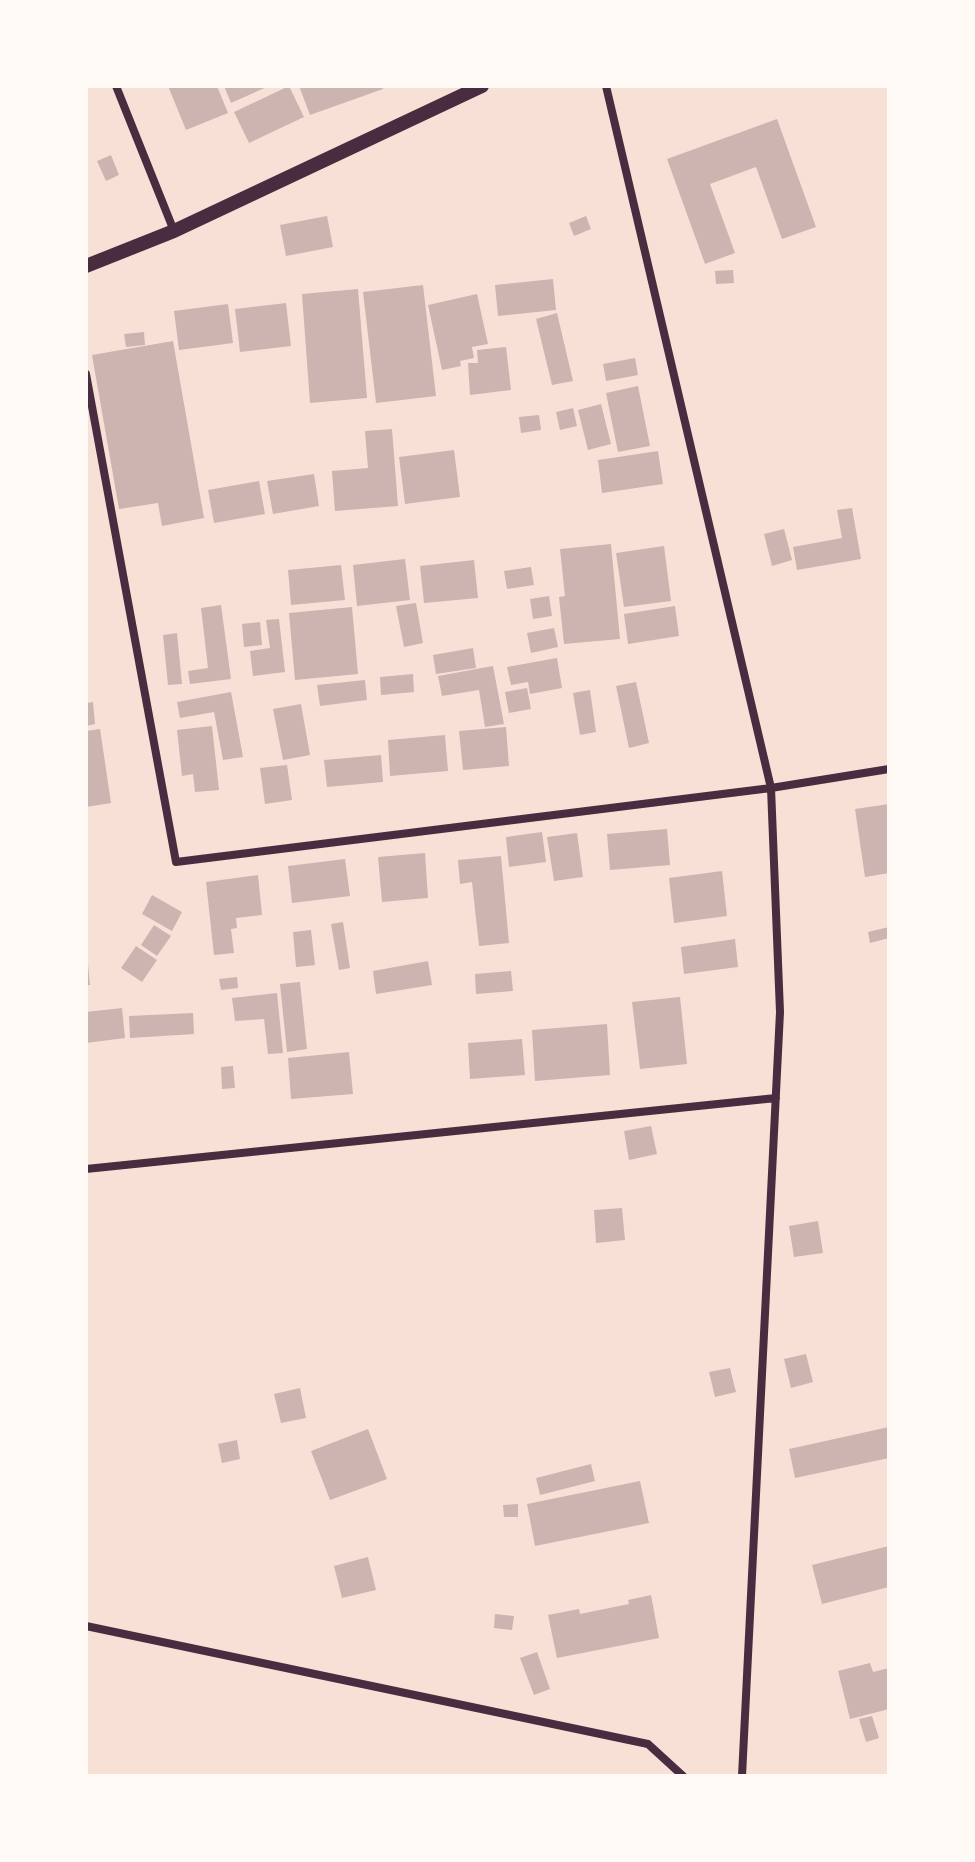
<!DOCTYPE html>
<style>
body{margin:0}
#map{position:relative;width:975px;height:1862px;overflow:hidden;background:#f7e1d7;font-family:"Varela Round",sans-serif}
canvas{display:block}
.frame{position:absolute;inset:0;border:88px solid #fffaf5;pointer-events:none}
</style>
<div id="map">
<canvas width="975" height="1862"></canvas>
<div class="frame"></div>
</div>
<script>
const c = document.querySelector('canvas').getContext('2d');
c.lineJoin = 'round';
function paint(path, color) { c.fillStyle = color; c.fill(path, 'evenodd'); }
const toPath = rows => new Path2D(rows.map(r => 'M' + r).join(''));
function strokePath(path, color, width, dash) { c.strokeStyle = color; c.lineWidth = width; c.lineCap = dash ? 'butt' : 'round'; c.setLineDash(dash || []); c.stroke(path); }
paint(toPath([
 [168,86,217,86,228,113,186,130],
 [224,86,269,86,231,103],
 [289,86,304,117,249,143,234,112],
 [299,86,382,86,383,89,310,115],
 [777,119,816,227,782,239,756,167,710,184,735,253,705,264,667,159],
 [111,155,119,175,106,181,97,161],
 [327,216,333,247,286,256,280,225],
 [586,216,591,229,574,236,569,223],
 [733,270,734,283,716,284,715,271],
 [553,279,556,310,498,316,495,285],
 [423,285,436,396,376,403,363,292],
 [358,289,367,398,310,403,302,294],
 [477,294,488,344,472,347,474,358,460,361,461,366,442,370,428,305],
 [286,303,291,346,240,352,235,309],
 [228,304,233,343,179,350,174,311],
 [557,313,573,381,552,385,536,319],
 [144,332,145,345,126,347,124,334],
 [173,341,204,518,162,526,158,503,119,509,92,355],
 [506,347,511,390,470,395,468,363,478,363,477,350],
 [635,358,638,375,606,381,603,364],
 [638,386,650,446,618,452,606,393],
 [601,404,611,444,588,450,578,410],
 [573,408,577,426,560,430,556,412],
 [539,415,541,430,521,433,519,417],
 [392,429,398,506,335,511,332,471,368,468,365,431],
 [454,450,460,497,405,504,399,457],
 [658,451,663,484,602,493,598,460],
 [314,474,319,506,273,514,267,481],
 [259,481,265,514,214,523,208,490],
 [852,508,861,559,797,570,793,547,842,538,837,510],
 [784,529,792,560,772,566,764,534],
 [611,544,620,639,564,644,559,597,565,596,560,549],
 [664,546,671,601,624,607,616,553],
 [405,559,410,600,357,606,353,565],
 [474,560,478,598,424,603,420,566],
 [341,565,345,600,291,605,288,570],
 [531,567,534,585,507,589,504,571],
 [549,596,552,616,533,619,530,599],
 [416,603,423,643,404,647,396,606],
 [221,605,231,679,190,684,188,671,208,668,201,608],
 [675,606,679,636,628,644,624,614],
 [352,607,358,674,295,680,289,613],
 [279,619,285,672,253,676,250,651,270,648,266,620],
 [260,622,262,645,244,647,242,624],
 [554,628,558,647,531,653,527,633],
 [177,633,182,684,168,685,163,635],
 [473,648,476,668,436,674,433,655],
 [557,658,562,688,530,694,528,682,511,685,507,667],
 [493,666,504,724,485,727,479,690,442,696,438,676],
 [413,674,414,692,381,695,380,677],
 [365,680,367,700,320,706,317,685],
 [636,682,649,743,629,748,616,686],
 [527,688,531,709,509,713,505,692],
 [590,690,596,732,580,735,573,693],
 [231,692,243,757,223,760,214,712,180,718,177,702],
 [93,702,95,724,86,726,86,703],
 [301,704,310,755,283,760,273,709],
 [212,726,219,790,195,792,193,774,182,776,177,730],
 [506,727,509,766,463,770,459,731],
 [100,729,111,803,86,807,86,731],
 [445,735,448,771,390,776,388,740],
 [381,755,383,782,327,787,324,760],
 [287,765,292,800,265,804,260,768],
 [889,804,889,873,865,877,855,809],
 [667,829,670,865,610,870,607,834],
 [542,832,546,862,509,867,506,837],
 [577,833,583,877,554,881,547,837],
 [425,853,428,898,382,902,378,857],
 [501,856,509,943,479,946,472,882,460,884,458,860],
 [345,859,350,896,292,903,288,866],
 [722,871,727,916,674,923,669,878],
 [258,875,262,915,236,918,237,928,231,929,234,953,214,955,206,882],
 [152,895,182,912,172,931,142,914],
 [343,922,350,968,339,970,331,924],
 [154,925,171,936,157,956,141,945],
 [889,927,889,938,870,943,868,932],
 [311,930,315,965,296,967,293,932],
 [735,939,738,967,684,974,681,947],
 [136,946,157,960,142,982,121,968],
 [428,961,432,985,376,994,373,971],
 [86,964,88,964,90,985,86,985],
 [511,971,513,991,476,994,475,974],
 [237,977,238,988,221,990,219,979],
 [300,982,307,1049,287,1052,280,984],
 [277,993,283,1053,268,1054,264,1019,235,1021,232,998],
 [680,997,687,1064,640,1069,632,1002],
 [122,1008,125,1038,86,1043,86,1012],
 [193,1013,194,1034,130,1038,129,1016],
 [607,1024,610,1075,535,1081,532,1030],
 [522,1039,525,1075,470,1079,468,1043],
 [349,1052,353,1094,291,1099,288,1058],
 [233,1066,235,1088,222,1089,221,1067],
 [651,1126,657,1154,629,1160,624,1131],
 [622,1208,625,1240,596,1243,594,1210],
 [818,1221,823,1253,794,1257,789,1226],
 [806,1354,813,1382,791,1388,784,1359],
 [730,1368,736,1392,715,1397,709,1372],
 [300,1388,306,1418,281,1423,274,1394],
 [889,1427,889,1458,795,1478,789,1449],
 [368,1429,387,1479,330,1500,311,1451],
 [237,1440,240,1459,222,1463,218,1444],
 [591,1464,595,1481,540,1495,536,1478],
 [640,1481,649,1523,535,1546,527,1504],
 [518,1504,518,1517,504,1517,503,1505],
 [889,1546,889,1587,822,1604,812,1565],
 [368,1557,376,1590,342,1598,334,1566],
 [651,1595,659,1638,557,1658,548,1615,579,1609,580,1614,629,1604,628,1600],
 [495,1614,514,1616,512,1630,494,1628],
 [537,1652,550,1689,534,1695,520,1658],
 [870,1663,873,1672,889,1668,889,1709,850,1719,838,1671],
 [872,1716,879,1738,866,1742,859,1719]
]), '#ccb4b1');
strokePath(toPath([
 [116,86,174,231],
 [606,86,771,788,780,1012,742,1776],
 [86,374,176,862,771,788,889,769],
 [86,1169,776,1098],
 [86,1626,648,1744,683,1776]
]), '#4a2c40', 8);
strokePath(toPath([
 [86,266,174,231,482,86]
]), '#4a2c40', 14);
</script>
